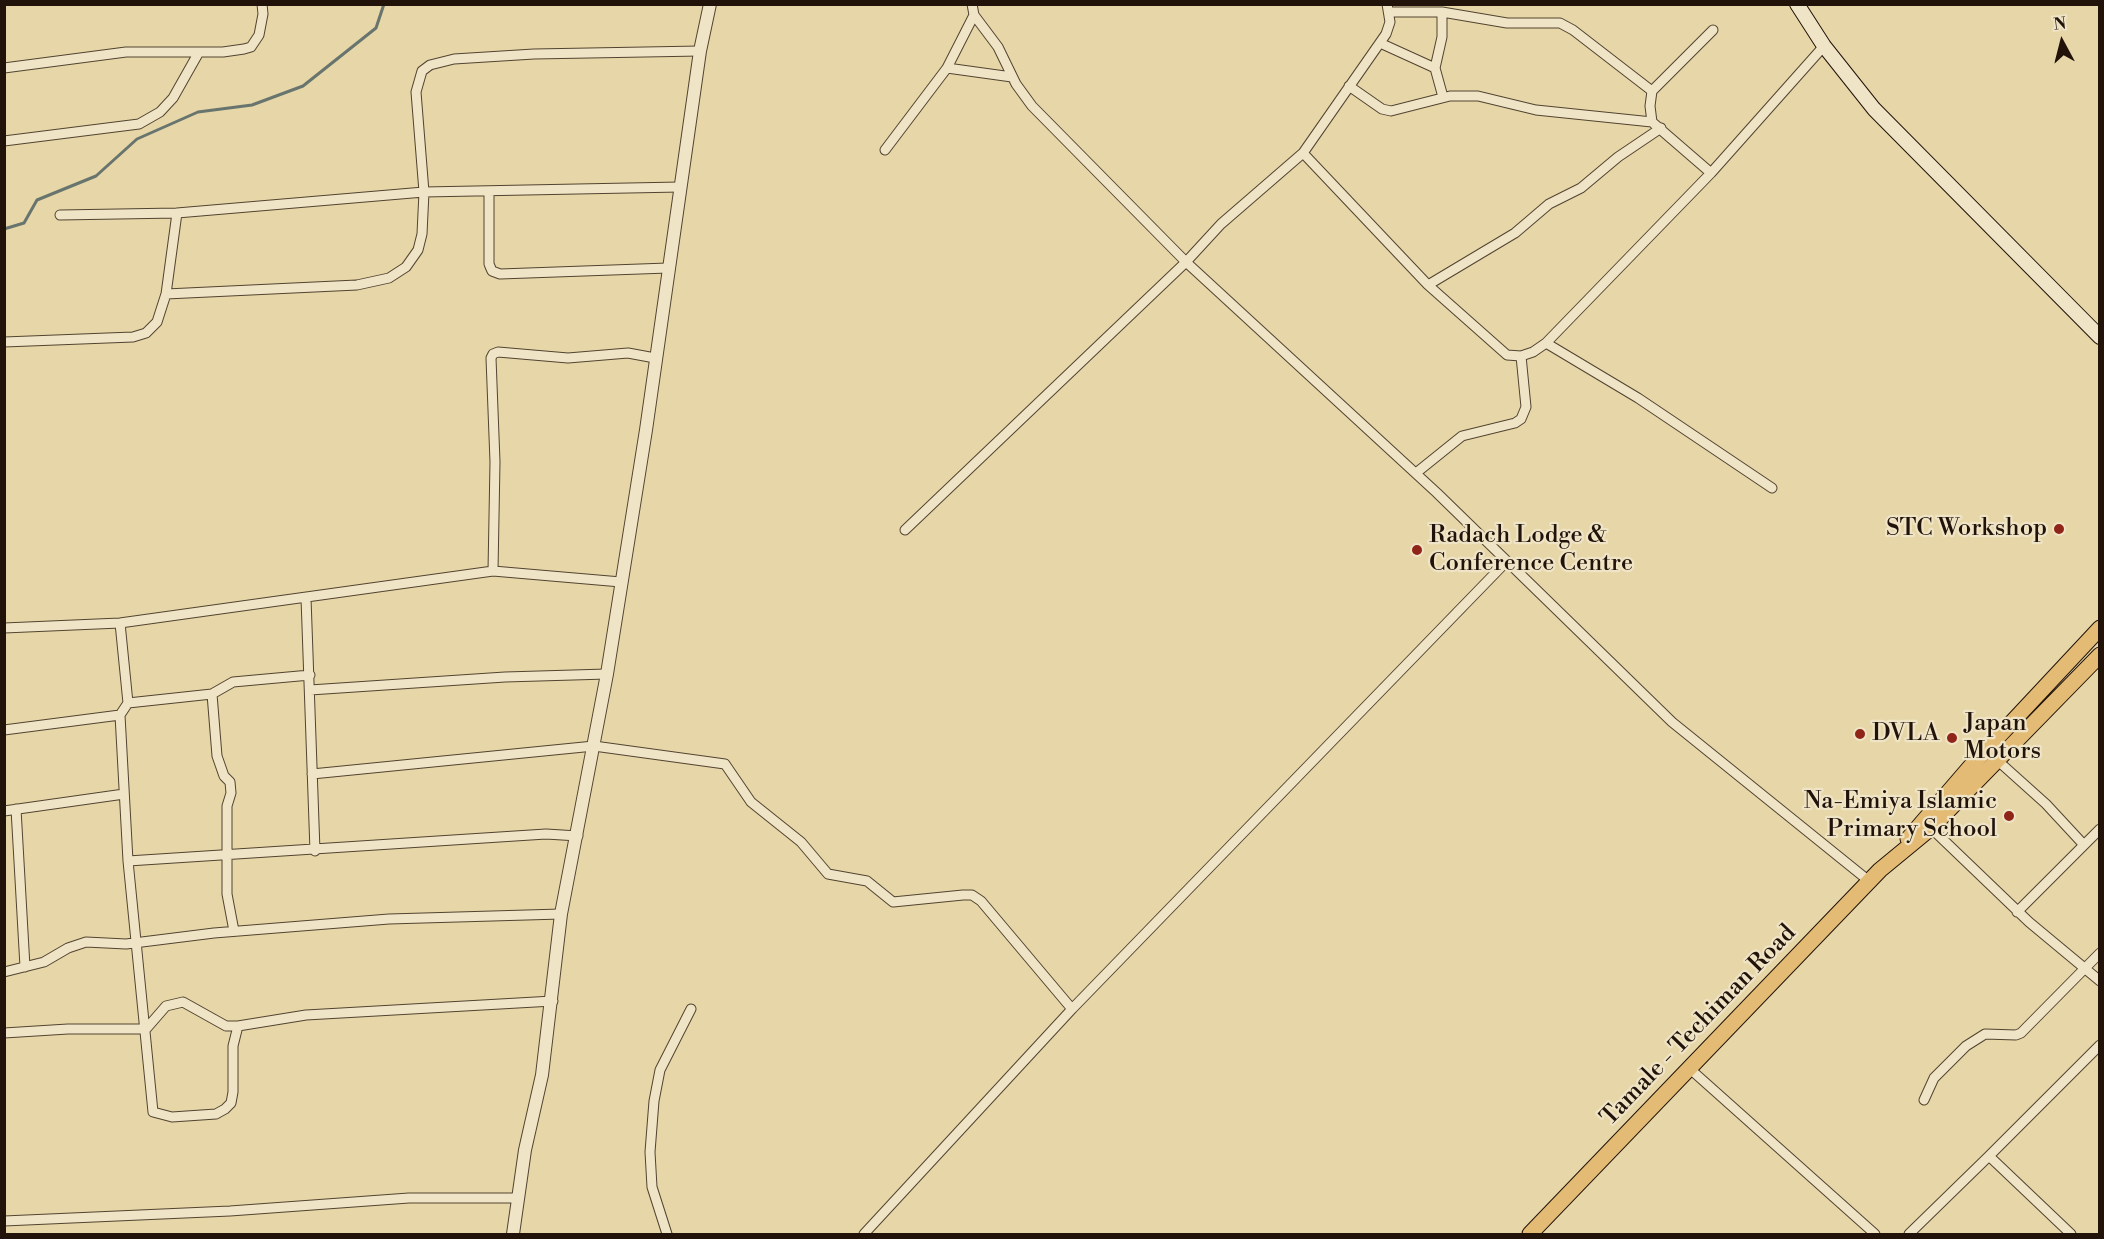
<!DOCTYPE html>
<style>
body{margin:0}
#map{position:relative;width:2104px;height:1239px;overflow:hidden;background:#e7d6a7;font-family:"Libre Bodoni",serif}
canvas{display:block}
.frame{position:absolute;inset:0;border:6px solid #21130a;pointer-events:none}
.north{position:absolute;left:2032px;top:12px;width:60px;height:60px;-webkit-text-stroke:4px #efe4c6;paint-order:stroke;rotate:353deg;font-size:16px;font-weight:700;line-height:24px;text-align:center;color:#21130a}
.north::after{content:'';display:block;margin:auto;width:21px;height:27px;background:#21130a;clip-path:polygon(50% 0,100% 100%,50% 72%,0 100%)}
</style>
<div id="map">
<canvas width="2104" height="1239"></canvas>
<div class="frame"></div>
<div class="north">N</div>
</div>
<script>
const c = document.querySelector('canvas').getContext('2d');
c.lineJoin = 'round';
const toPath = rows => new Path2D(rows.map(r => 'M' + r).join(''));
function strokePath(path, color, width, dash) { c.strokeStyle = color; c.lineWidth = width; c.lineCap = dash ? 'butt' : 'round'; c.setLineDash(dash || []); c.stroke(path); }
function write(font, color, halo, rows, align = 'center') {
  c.font = font + ' "Libre Bodoni",serif'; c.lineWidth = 4.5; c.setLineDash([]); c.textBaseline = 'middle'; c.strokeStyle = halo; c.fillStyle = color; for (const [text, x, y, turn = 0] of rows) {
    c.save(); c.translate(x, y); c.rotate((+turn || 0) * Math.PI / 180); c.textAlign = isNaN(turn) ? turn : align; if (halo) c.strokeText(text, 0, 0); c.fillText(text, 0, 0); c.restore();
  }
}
strokePath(toPath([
 [4,229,24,223,37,200,96,176,137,139,198,112,252,105,303,86,376,28,384,4]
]), '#68756e', 3);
const minor = toPath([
 [972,4,974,15,998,47,1016,84,1032,106,1186,262,1437,493,1672,722,1869,881],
 [1389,12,1442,12,1507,23,1560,23,1573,30,1652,91],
 [1442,12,1442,37,1435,68,1443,97],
 [1380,43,1435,68],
 [4,68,126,52,223,52,244,49,251,47,259,35,263,14,262,4],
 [947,68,1012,77],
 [1349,86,1382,109,1391,111,1450,96,1478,96,1536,110,1652,122],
 [4,141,139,124,160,112,173,98,199,52],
 [885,150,947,68,974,15],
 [1303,153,1428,285,1507,355,1521,356,1533,352,1546,343,1711,173,1824,46],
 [1711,173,1652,122,1650,106,1652,91,1713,30],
 [489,191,489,264,492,271,500,274,668,268],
 [60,215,177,213],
 [1428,285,1515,233,1549,204,1581,188,1618,157,1661,128],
 [166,294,357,285,389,278,406,267,418,250,422,234,424,192,416,92,422,71,430,65,454,59,534,54,700,51],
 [4,342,133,337,146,333,157,322,166,294,177,213,424,192,680,187],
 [1546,343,1638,398,1772,488],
 [1416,473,1462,436,1515,423,1521,419,1526,407,1521,356],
 [905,530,1186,262,1221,224,1303,153,1386,34,1390,22,1387,4],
 [493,571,495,462,491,358,493,354,498,352,568,358,628,353,655,358],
 [306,598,315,851],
 [120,623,128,703,120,715,128,861,153,1112,172,1117,216,1114,225,1109,231,1103,233,1092,233,1046,238,1026,306,1015,553,1001],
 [4,628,120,623,493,571,621,582],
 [310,690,505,677,607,674],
 [212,694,217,756,224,776,230,782,231,793,227,806,227,894,234,931],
 [128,703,212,694,233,682,310,675],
 [4,730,120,715],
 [1997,760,2046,804,2084,845,2017,912],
 [312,774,594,746,725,764,751,802,801,842,828,874,867,881,893,902,963,895,972,895,981,901,1072,1009],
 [16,809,25,967],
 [4,811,124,794],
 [1931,828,2029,922,2100,981],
 [2084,845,2100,829],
 [128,861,546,834,578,836],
 [4,972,44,962,68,948,86,942,126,944,214,933,389,919,561,914],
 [4,1033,68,1029,146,1029,166,1006,183,1002,226,1026,238,1026],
 [1689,1068,1875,1234],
 [1924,1100,1934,1078,1966,1046,1985,1034,2016,1035,2021,1033,2100,953],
 [1989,1156,2100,1045],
 [4,1221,230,1211,409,1198,518,1198],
 [667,1234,652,1187,650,1152,654,1101,660,1070,691,1009],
 [864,1234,1072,1009,1506,562],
 [1909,1234,1989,1156,2071,1234]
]);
const tertiary = toPath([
 [513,1234,525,1150,542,1075,561,914,607,674,646,430,700,51,710,4]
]);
const secondary = toPath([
 [1797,4,1824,46,1874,109,2100,337]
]);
const trunk = toPath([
 [1908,839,1971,766,2100,628],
 [1530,1234,1880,870,1931,828,2100,655]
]);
strokePath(minor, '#524431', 11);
strokePath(tertiary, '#524431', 14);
strokePath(secondary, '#21130a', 16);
strokePath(trunk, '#21130a', 17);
strokePath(minor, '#efe4c6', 9);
strokePath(tertiary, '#efe4c6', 12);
strokePath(secondary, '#efe4c6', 14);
strokePath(trunk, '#e4bb74', 15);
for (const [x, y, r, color] of [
 [2059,529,6,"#8f2418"],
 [1417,550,6,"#8f2418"],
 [1860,734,6,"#8f2418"],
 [1952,738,6,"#8f2418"],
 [2009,816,6,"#8f2418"]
]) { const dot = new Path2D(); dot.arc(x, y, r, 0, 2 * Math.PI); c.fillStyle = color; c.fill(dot); strokePath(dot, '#efe4c6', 2); }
write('24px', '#21130a', '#efe4c6', [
 ["STC Workshop",2047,529,"right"],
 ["Radach Lodge &",1429,536],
 ["Conference Centre",1429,564],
 ["Japan",1964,724],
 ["Motors",1964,752],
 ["DVLA",1872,734],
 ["Na-Emiya Islamic",1997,802,"right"],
 ["Primary School",1997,830,"right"]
], 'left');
write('24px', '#21130a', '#efe4c6', [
 ["Tamale - Techiman Road",1699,1026,-46]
]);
</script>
